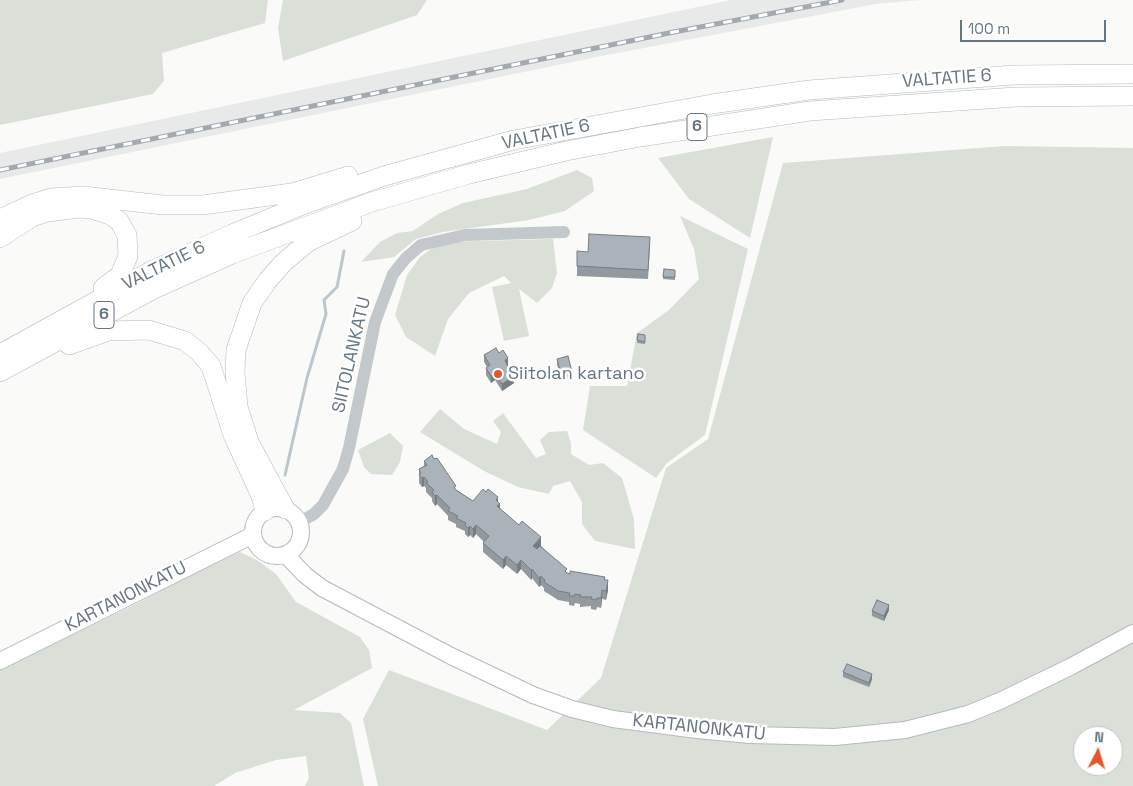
<!DOCTYPE html>
<style>
body{margin:0}
#map{position:relative;width:1133px;height:786px;overflow:hidden;background:#fafaf8;font-family:"Space Grotesk",sans-serif}
canvas{display:block}
.north{position:absolute;left:1073px;top:726px;width:50px;height:50px;box-sizing:border-box;background:#fff;border:1px solid #c1c8cd;border-radius:50%;rotate:5deg;font-size:14px;font-weight:700;line-height:20px;text-align:center;color:#657683}
.north::after{content:'';display:block;margin:auto;width:18px;height:22px;background:#e4572e;clip-path:polygon(50% 0,100% 100%,50% 72%,0 100%)}
.scale{position:absolute;left:960px;top:20px;width:146px;height:22px;box-sizing:border-box;border:2px solid #657683;border-top:0;padding-left:6px;font-size:15px;line-height:18px;white-space:nowrap;color:#657683;-webkit-text-stroke:4px #fff;paint-order:stroke}
</style>
<div id="map">
<canvas width="1133" height="786"></canvas>
<div class="north">N</div>
<div class="scale">100 m</div>
</div>
<script>
const c = document.querySelector('canvas').getContext('2d');
c.lineJoin = 'round';
function paint(path, color) { c.fillStyle = color; c.fill(path, 'evenodd'); }
const toPath = rows => new Path2D(rows.map(r => 'M' + r).join(''));
function strokePath(path, color, width, dash) { c.strokeStyle = color; c.lineWidth = width; c.lineCap = dash ? 'butt' : 'round'; c.setLineDash(dash || []); c.stroke(path); }
function write(font, color, halo, rows, align = 'center') {
  c.font = font + ' "Space Grotesk",sans-serif'; c.lineWidth = 5; c.setLineDash([]); c.textBaseline = 'middle'; c.strokeStyle = halo; c.fillStyle = color; for (const [text, x, y, turn = 0] of rows) {
    c.save(); c.translate(x, y); c.rotate((+turn || 0) * Math.PI / 180); c.textAlign = isNaN(turn) ? turn : align; if (halo) c.strokeText(text, 0, 0); c.fillText(text, 0, 0); c.restore();
  }
}
paint(toPath([
 [731,0,920,0,876,4,602,56,0,179,0,153]
]), '#e8e9e9');
paint(toPath([
 [0,0,268,0,265,23,162,53,164,81,153,94,0,125],
 [283,0,427,0,417,15,283,61,278,28],
 [773,137,750,238,689,199,658,158],
 [1005,146,1133,148,1133,786,378,786,363,719,389,670,547,730,601,678,666,468,708,439,783,163],
 [1083,736,1113,736,1113,766,1083,766],
 [577,170,592,178,594,191,565,211,529,220,443,232,416,239,394,257,361,262,380,242,397,233,413,231,438,214,463,203,527,189],
 [680,216,748,249,705,435,667,463,656,478,583,430,590,386,627,386,637,333,669,310,699,279,694,249],
 [553,239,557,273,552,288,537,303,519,289,529,336,504,341,492,287,511,283,504,276,469,293,448,319,435,356,406,337,395,315,407,275,420,257,441,242],
 [440,409,464,429,497,444,501,432,493,421,503,413,536,458,546,454,540,440,549,432,567,431,571,443,571,454,589,465,603,463,622,478,634,519,635,549,595,541,582,524,582,502,570,481,553,486,549,494,518,487,484,471,420,432],
 [390,433,403,446,400,462,392,475,371,474,364,467,358,450],
 [240,552,257,560,276,574,296,602,360,637,369,650,372,668,294,710,340,713,351,723,364,786,305,786,309,778,306,756,276,760,235,773,214,786,0,786,0,670,140,602,198,570]
]), '#dadfd7');
strokePath(toPath([
 [285,475,307,378,326,314,324,300,337,287,344,251]
]), '#bbc7cb', 3);
const major = toPath([
 '253 532a24 24 0 1 1 48 0a24 24 0 1 1-48 0Z',
 [286,555,305,575,322,588,451,656,533,695,572,709,613,719,697,730,750,735,835,737,905,730,968,714,1002,700,1070,667,1133,633],
 [0,661,253,535]
]);
const highway = toPath([
 [0,219,32,204,51,198,83,196,163,205,202,205,292,193,348,176],
 [0,238,32,217,47,212,80,208,92,209,110,215,119,221,127,235,128,256,120,275,103,288],
 [69,345,108,331,149,330,185,341,199,352,211,366,233,435,261,496,265,511],
 [0,354,151,271,232,234,305,204,384,176,514,140,712,104,809,90,1014,75,1133,74],
 [0,372,156,288,232,254,372,202,469,174,566,151,640,137,810,111,1016,97,1133,96],
 [285,509,249,442,238,407,235,372,236,350,252,303,268,280,284,262,308,242,352,221]
]);
strokePath(major, '#b5babe', 18);
strokePath(highway, '#b4b9bd', 20);
strokePath(toPath([
 [300,522,314,514,323,505,343,469,349,448,375,322,393,274,406,258,421,245,465,235,564,232]
]), '#c3c8cc', 12);
strokePath(major, '#fff', 16);
strokePath(highway, '#fff', 19);
const rail = toPath([
 [0,170,674,32,842,0]
]);
strokePath(rail, '#a2aab0', 5);
strokePath(rail, '#fff', 3, [9]);
paint(toPath([
 [650,247,648,279,577,276,577,266,588,252],
 [664,269,675,270,675,280,663,279],
 [638,334,645,335,645,344,637,343],
 [499,353,508,365,507,366,514,383,502,391,495,380,491,383,486,375,486,368,487,367,484,362,484,355],
 [557,359,572,377,561,380,557,364],
 [424,461,456,490,473,501,498,503,500,509,541,546,567,573,605,580,608,590,606,600,602,599,601,608,597,607,596,610,591,609,591,606,580,607,580,604,575,603,574,606,569,605,569,602,558,600,544,591,544,588,541,585,539,587,532,578,531,580,521,569,517,574,506,565,503,569,483,552,483,543,484,542,476,534,473,538,470,535,468,537,465,534,465,531,456,527,456,524,448,520,448,516,437,504,435,506,432,501,432,498,426,492,426,488,424,486,422,487,419,483,419,469,424,466],
 [889,610,884,621,872,616,872,611],
 [843,672,872,679,869,687,843,677]
]), '#929a9f');
paint(toPath([
 [508,358,508,365,505,367,505,360],
 [572,372,572,377,561,380,561,375],
 [495,373,495,380,491,383,491,376],
 [514,376,514,383,502,391,502,384],
 [424,477,424,486,422,487,422,478],
 [437,495,437,504,435,506,435,496],
 [498,497,498,505,500,504,500,513,497,516,496,500],
 [476,525,476,534,473,538,473,529],
 [470,526,470,535,468,537,468,528],
 [541,537,541,546,533,555,533,546],
 [506,556,506,565,503,569,503,560],
 [521,560,521,569,517,574,517,565],
 [532,569,532,578,531,580,531,570],
 [541,576,541,585,539,587,539,578],
 [608,580,608,590,606,600,606,591],
 [602,590,602,599,601,608,601,598],
 [889,605,889,610,884,621,884,616],
 [872,674,872,679,869,687,869,683]
]), '#777d82');
const building = toPath([
 [589,234,650,237,648,270,577,266,577,251,588,252,589,234],
 [664,269,675,270,675,277,663,277,664,269],
 [638,334,645,335,645,342,637,340,638,334],
 [496,348,499,353,503,350,508,358,505,360,507,365,514,376,502,384,495,373,491,376,486,368,490,365,484,355,496,348],
 [568,356,572,372,561,375,557,359,568,356],
 [432,455,434,459,437,458,456,486,454,487,456,490,473,501,483,489,486,492,488,489,498,497,496,500,500,504,497,506,519,525,522,521,541,537,533,546,537,549,540,546,567,569,565,571,567,573,570,574,570,571,605,577,604,580,608,580,606,591,602,590,601,598,597,598,596,600,591,599,592,597,580,597,581,595,575,594,574,596,569,596,570,593,558,591,544,582,545,580,541,576,539,578,532,569,531,570,521,560,517,565,506,556,503,560,483,543,489,536,476,525,473,529,470,526,468,528,465,525,466,523,456,518,458,516,448,511,450,508,437,495,435,496,432,492,434,490,426,483,428,482,424,477,422,478,419,474,421,473,419,469,427,465,424,461,432,455],
 [877,600,889,605,884,616,872,611,877,600],
 [847,664,872,674,869,683,843,672,847,664]
]);
paint(building, '#aab3b9');
strokePath(building, '#777d82', 1);
for (const [x, y, r, color] of [
 [498,374,5,"#e4572e"]
]) { const dot = new Path2D(); dot.arc(x, y, r, 0, 2 * Math.PI); c.fillStyle = color; c.fill(dot); strokePath(dot, '#fff', 2); }
for (const [x, y, w] of [
 [697,127,20],
 [104,315,20]
]) { const box = new Path2D(); box.roundRect(x - w / 2, y - 13.5, w, 27, 4); c.fillStyle = '#fff'; c.fill(box); strokePath(box, '#657683', 1); }
write('bold 16px', '#657683', null, [
 ["6",697,127],
 ["6",104,315]
]);
write('18px', '#657683', '#fff', [
 ["VALTATIE 6",947,79,-4],
 ["VALTATIE 6",546,135,-12],
 ["VALTATIE 6",164,266,-26],
 ["SIITOLANKATU",352,355,-77],
 ["KARTANONKATU",126,597,-27],
 ["KARTANONKATU",699,728,6]
]);
write('18px', '#657683', '#fff', [
 ["Siitolan kartano",508,374]
], 'left');
</script>
